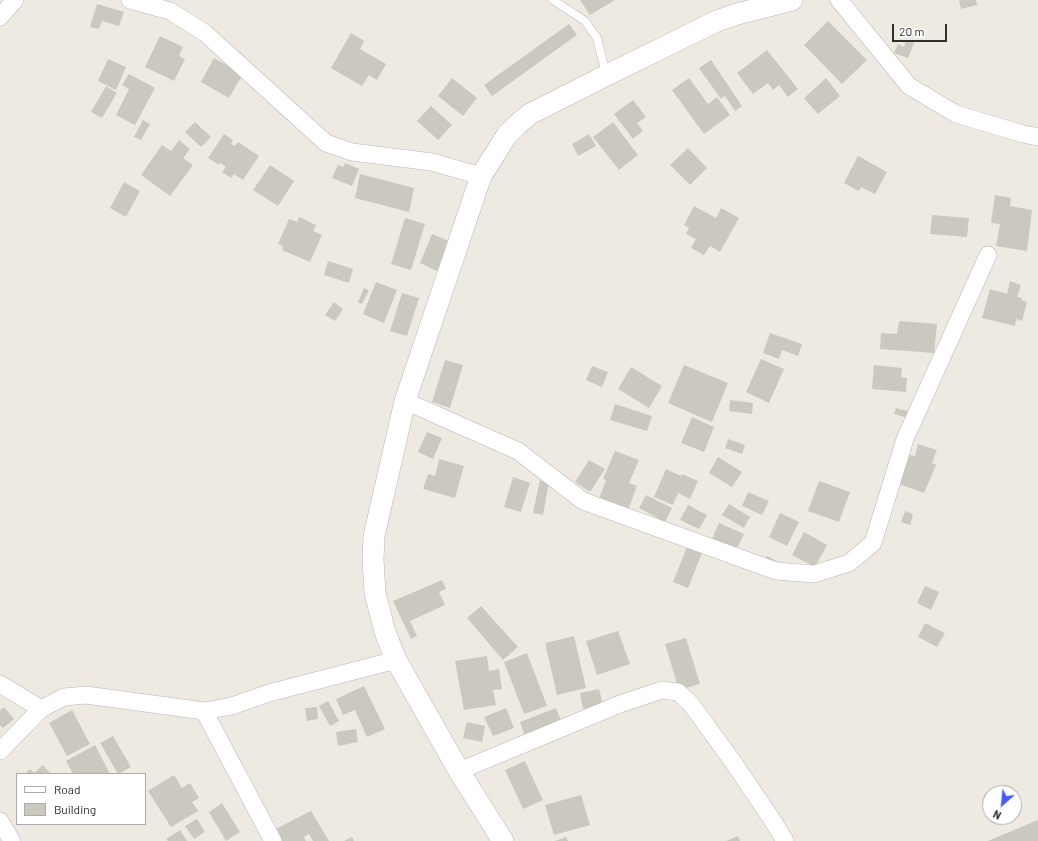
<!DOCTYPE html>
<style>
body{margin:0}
#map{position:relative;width:1038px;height:841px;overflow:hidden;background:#efeae1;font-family:Barlow,sans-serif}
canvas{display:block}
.legend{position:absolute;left:16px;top:773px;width:130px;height:52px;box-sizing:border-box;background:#fff;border:1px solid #ababab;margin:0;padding:5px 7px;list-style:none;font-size:12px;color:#2e2e2e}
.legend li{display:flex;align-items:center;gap:8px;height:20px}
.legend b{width:20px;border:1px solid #ababab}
.north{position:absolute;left:982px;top:785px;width:40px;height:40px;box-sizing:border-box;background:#fff;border:1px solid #ababab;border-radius:50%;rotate:207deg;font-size:11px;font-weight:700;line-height:16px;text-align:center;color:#2e2e2e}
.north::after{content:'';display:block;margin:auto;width:14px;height:18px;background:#485cf5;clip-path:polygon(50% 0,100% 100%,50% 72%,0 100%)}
.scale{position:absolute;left:892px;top:24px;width:55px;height:18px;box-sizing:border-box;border:2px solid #2e2e2e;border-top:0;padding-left:5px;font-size:12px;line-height:14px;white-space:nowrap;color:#2e2e2e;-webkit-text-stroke:3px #fff;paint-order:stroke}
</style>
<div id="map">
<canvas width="1038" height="841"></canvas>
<ul class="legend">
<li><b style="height:5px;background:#fff"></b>Road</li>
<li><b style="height:11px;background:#cbc8bf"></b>Building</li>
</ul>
<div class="north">N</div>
<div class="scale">20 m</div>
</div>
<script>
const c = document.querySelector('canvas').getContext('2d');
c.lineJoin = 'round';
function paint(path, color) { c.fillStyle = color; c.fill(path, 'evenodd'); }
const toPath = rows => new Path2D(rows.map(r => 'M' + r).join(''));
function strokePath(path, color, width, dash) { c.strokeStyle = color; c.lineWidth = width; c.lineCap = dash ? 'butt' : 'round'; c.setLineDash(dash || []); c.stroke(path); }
paint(toPath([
 [580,0,615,0,590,15],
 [959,0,976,0,977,5,961,9],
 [97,4,124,12,119,26,102,21,99,29,90,27],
 [828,21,867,60,842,84,804,45],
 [569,24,577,35,492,96,484,85],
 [351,33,364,41,360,49,386,64,377,80,369,75,362,86,331,68],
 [160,36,183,47,179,56,185,59,174,81,145,67],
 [906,40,914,43,908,58,894,53,898,44,904,47],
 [767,50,798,89,788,97,779,85,773,90,768,83,753,94,737,73],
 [214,58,243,74,229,98,201,82],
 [108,59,126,67,116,90,98,81],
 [711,60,742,106,735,111,725,96,721,99,699,68],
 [129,74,155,88,135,125,116,115,129,89,122,85],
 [452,78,477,98,463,116,438,96],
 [689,78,708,104,717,97,730,115,704,134,672,90],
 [826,78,840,96,818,114,804,98],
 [106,86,117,93,102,118,91,112],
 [633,100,646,117,637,123,643,131,633,139,614,114],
 [431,106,452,125,438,140,417,121],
 [143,120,150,124,141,140,134,137],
 [195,122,211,137,201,147,185,132],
 [613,122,638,155,619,170,593,137],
 [224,134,233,140,231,144,235,146,238,142,259,156,243,180,234,174,231,178,222,172,226,167,220,163,219,165,208,158],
 [589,134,596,146,578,156,572,144],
 [179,140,190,149,183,158,193,165,170,196,141,175,162,145,171,151],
 [688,148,707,168,690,185,670,165],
 [858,156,887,172,875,194,861,187,859,191,844,183],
 [345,163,359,169,352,186,332,178,338,165,343,167],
 [270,165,294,181,278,206,253,190],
 [360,174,414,188,409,212,355,198],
 [124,182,140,191,126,217,110,208],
 [995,195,1011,198,1010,206,1032,210,1027,251,996,246,1000,224,991,223],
 [694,206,716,218,721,208,739,218,720,252,710,246,704,255,691,248,696,239,686,234,689,228,684,225],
 [932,215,969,218,967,237,930,234],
 [299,217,316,225,313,231,322,235,310,262,282,250,283,246,278,244,289,219,297,222],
 [405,218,425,224,411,270,391,264],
 [432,234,449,241,437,271,420,263],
 [328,261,353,269,349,283,324,275],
 [1010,281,1021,285,1017,297,1022,298,1021,300,1027,302,1022,321,1016,319,1015,326,982,318,990,289,1007,294],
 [376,282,397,290,384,323,363,314],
 [364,288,369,290,362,304,358,302],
 [402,293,419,298,407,336,390,331],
 [334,302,343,309,335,321,325,315],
 [899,321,937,324,934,353,880,349,881,333,897,334],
 [770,333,802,344,798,356,782,350,779,359,763,353],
 [761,359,784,369,769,403,746,392],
 [445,360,463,365,450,408,432,402],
 [684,365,728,383,712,422,668,403],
 [874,365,902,368,901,377,907,378,906,392,872,389],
 [592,366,608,372,602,387,586,380],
 [631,367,662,386,649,408,618,389],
 [730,400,753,403,752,414,729,411],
 [615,404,652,416,647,431,610,420],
 [896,408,912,412,911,419,894,414],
 [692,417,714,427,704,452,681,443],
 [427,432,442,438,433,459,418,452],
 [728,439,745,445,742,454,725,448],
 [918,444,937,450,932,463,936,465,924,493,899,484,910,455,915,456],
 [615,451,639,460,629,483,637,486,627,513,598,502,606,480,603,479],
 [718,457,742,472,732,487,709,473],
 [439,459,464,466,455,498,423,489,428,474,435,476],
 [589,460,605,469,590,492,575,482],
 [666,469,681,476,682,474,698,481,690,499,678,493,673,505,654,497],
 [513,477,530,483,521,512,504,507],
 [540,480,549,482,543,515,533,513],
 [819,481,850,492,839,522,808,511],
 [748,492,769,501,762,515,742,506],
 [646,495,672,508,665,522,639,508],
 [729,504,750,517,744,528,722,515],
 [688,505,707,515,699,529,680,520],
 [905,511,913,514,910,525,901,522],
 [780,513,799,522,787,546,769,537],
 [719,523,744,534,736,550,712,539],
 [804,532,827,545,815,567,792,555],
 [687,547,702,553,688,588,673,582],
 [767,556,778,562,775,568,764,561],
 [442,580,446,589,439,592,445,605,410,621,417,636,411,639,393,601],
 [925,586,939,592,931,610,917,603],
 [481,606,518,647,503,660,467,618],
 [925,623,945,633,937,647,918,637],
 [618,631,630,664,597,675,586,641],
 [574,636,586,688,557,695,545,643],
 [686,638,700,684,679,690,665,644],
 [527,653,547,706,524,714,504,662],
 [487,656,489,671,499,669,502,689,493,690,496,705,464,710,455,661],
 [364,686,385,729,367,737,355,710,343,715,336,699],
 [599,689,603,705,583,709,580,693],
 [328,701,339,721,330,726,319,706],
 [4,707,14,719,3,728,0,725,0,710],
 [317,707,318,719,307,721,305,708],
 [506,708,514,728,493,736,484,717],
 [556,708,562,723,525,737,520,722],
 [72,710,90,744,67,756,49,723],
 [467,722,485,726,482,742,463,738],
 [356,729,358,742,338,746,336,732],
 [113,736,131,767,118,774,100,743],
 [95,745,110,774,73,774,66,761],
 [525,761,543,800,523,809,505,770],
 [43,765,51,774,25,774,30,769,34,773],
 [174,775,182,788,190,783,199,798,192,802,198,811,171,827,148,791],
 [581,795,590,825,554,835,545,805],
 [222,803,240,832,226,841,209,812],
 [311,811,329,841,313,841,309,834,304,837,306,841,278,841,272,831],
 [197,819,205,832,194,839,185,826],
 [1038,820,1038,841,988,841],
 [180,830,187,841,168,841,166,839],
 [738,836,740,841,726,841],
 [352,837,354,841,344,841],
 [566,837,568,841,555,841]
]), '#cbc8bf');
const service = toPath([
 [553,0,585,21,597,38,606,74]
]);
const minor = toPath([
 [130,0,170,11,205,33,326,143,352,152,432,162,481,176],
 [839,0,909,86,956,114,1023,134,1038,137],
 [0,17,15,0],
 [405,401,518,451,583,501,776,571,814,574,849,563,873,543,905,439,988,255],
 [0,684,41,709],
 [204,711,273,841],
 [0,751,41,709,64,697,86,695,204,711,232,706,269,693,396,660],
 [459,771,620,704,662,690,678,692,691,704,733,762,771,818,785,841],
 [0,821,12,841]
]);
const tertiary = toPath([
 [503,841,459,771,396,660,385,632,375,593,373,559,374,536,405,401,481,176,507,135,518,124,530,114,607,75,717,21,737,14,792,0]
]);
strokePath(service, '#b4b6c0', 9);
strokePath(minor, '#b4b6c0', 18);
strokePath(tertiary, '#b4b6c0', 22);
strokePath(service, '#fff', 8);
strokePath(minor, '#fff', 17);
strokePath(tertiary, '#fff', 21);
</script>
